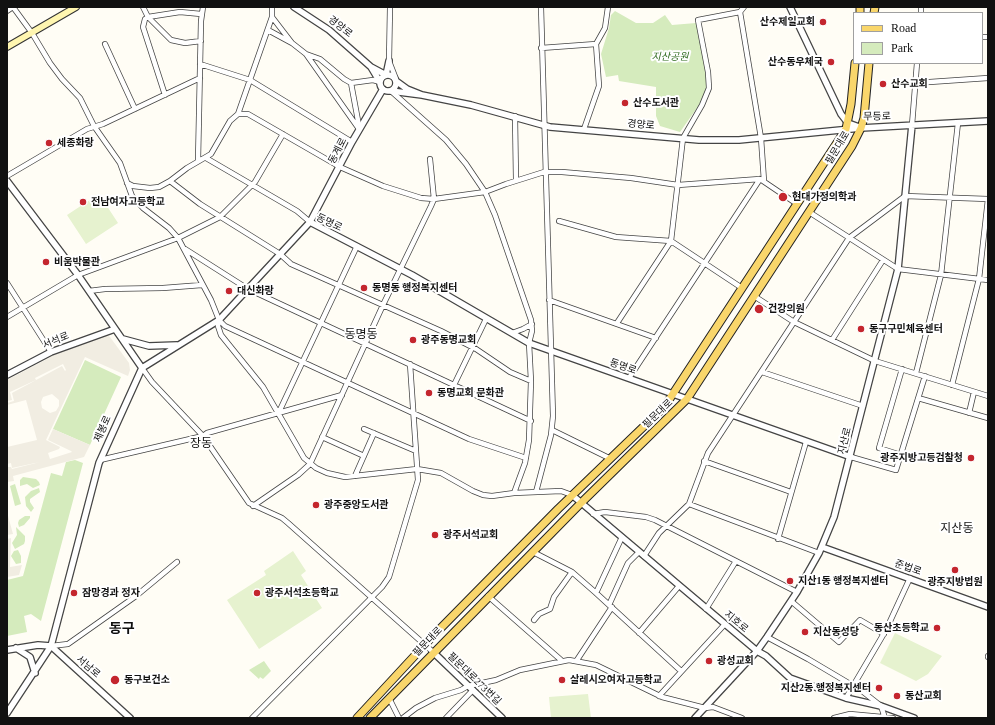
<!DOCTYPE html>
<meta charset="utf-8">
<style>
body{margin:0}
#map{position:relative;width:995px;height:725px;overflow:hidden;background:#fffdf5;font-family:"Times New Roman",serif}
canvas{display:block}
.frame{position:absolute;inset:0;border:8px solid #111;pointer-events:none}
.legend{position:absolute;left:853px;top:12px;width:130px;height:52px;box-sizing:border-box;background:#fff;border:1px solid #a0a0a0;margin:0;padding:5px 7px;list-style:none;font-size:12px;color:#111}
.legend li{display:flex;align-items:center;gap:8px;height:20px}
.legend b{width:20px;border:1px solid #a0a0a0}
</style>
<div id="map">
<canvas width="995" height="725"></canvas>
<div class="frame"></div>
<ul class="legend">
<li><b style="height:5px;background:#f9d66b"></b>Road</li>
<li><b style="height:11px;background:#d5ebbd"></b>Park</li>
</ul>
</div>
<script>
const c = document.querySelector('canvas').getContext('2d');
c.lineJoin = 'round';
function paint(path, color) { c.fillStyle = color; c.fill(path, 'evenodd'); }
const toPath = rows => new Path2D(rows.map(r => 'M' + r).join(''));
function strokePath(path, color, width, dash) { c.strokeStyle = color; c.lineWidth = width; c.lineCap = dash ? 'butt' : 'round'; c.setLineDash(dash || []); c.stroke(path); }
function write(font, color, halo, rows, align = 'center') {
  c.font = font + ' "Times New Roman","Noto Sans KR",serif'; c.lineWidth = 4; c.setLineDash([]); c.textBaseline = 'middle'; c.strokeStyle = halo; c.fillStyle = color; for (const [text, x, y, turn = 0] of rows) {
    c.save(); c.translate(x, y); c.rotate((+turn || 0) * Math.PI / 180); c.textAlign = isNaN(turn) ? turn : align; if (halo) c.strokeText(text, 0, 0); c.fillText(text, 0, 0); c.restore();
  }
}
paint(toPath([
 [615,11,636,23,653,23,665,15,672,25,696,23,699,32,707,76,707,90,704,98,680,132,660,126,656,116,656,87,619,81,618,75,606,77,601,54,609,28,611,15],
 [85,360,121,377,90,445,53,429],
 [75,460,83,463,41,621,31,614,24,616,27,632,7,636,7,580,23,576,51,473,62,476,66,462],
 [23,477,36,479,39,482,40,485,33,488,27,484,20,486,20,480],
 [15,484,21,504,15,506,10,486],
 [39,488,40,492,30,499,30,502,34,508,31,512,26,506,25,497,31,491],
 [25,516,30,516,30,518,24,525,19,527,18,523,19,520],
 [16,527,25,536,25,541,24,544,15,549,12,543,17,535],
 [18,550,21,556,21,563,16,564,11,556,14,551],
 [264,661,271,671,263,679,260,677,259,679,249,670]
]), '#d5ebbd');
paint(toPath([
 [99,194,118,223,86,244,67,215],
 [293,551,306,571,301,575,322,608,259,649,227,600,266,575,264,571],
 [895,633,942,656,928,674,916,681,880,663],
 [588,694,591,718,551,718,549,697]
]), '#e6f2cf');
paint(toPath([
 [105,334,110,337,129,363,130,370,128,376,85,357,46,440,60,447,59,449,48,453,50,459,72,452,71,451,48,440,53,429,90,445,84,457,13,476,14,481,7,482,7,467,11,467,12,469,40,462,12,468,11,463,7,464,7,447,37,440,26,400,7,405,7,403,14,401,12,393,62,366,65,371,66,370,63,364,35,378,36,380,10,392,12,400,7,401,7,380,49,358,51,355],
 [52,394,59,400,59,406,56,411,50,413,42,408,41,402,43,397],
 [7,512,13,534,7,535],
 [11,538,10,567,22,565,19,575,7,577,7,539]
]), '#f1ede2');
const minor = toPath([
 [13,7,32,33,50,63,62,79,80,98,94,126,120,163,132,196,143,208,169,228,178,238,211,300,219,320,225,326,469,439,526,458],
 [143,7,148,17,171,40,185,43,201,41],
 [272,7,272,17,292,43],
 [390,7,389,61,396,79],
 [7,11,13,7],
 [740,12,761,138,764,181],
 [740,12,744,7],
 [921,13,921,7],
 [148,17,145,19,143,27,165,95],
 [148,17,180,12,201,14],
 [268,30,292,43,306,54,359,129],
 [982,37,988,37],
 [105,44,135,109],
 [541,48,596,44],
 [306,54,320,59,344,79,351,83],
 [200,64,250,80,352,142],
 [351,83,359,126],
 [351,83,373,80,380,82],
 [915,83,988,78],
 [391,91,446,140,466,164,485,192,495,215,531,320,532,331,529,343,531,381,529,440,525,463,514,493],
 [238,114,248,114,340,167,383,186,421,198,434,199,485,192,506,184,544,172,562,172,631,178,678,185,760,179,797,204],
 [515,116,516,180],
 [912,125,917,63],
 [584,129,599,86,596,44,605,28,608,7],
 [206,158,297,211,310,222],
 [198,161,201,21,203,7],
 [7,176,87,129,103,124,200,78],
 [170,181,200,204,280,254,291,264,441,331,476,349,510,372,531,381],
 [127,183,133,186,150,188,159,187,170,181,187,168,211,154,230,121,238,114,272,17],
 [809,212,898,269,988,280],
 [559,221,616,237,671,241,742,288],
 [185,249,248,289,531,421],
 [7,283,51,352],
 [89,291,105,289,163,288,202,285],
 [754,296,794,322,875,361,988,396],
 [549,300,656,338],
 [7,317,78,275,178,238,220,217,255,182,283,134],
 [219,320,218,326,221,335,263,387,304,458,316,468,327,473,345,477,417,469,441,473,473,491,483,495,492,496,514,493,561,491,572,495],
 [617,323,671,241,683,138,702,105,709,88,708,72,698,20,740,12],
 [512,333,523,329,532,324],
 [832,340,883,260],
 [142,368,152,382,203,436,249,503,282,518,288,523,433,652],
 [762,372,863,406],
 [916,373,941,275,958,123],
 [629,378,760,179],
 [454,385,486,319],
 [952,385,979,279,988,199],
 [918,398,988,418],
 [279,412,357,246],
 [969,413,974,392],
 [364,429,416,451],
 [552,430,611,459],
 [322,437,364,456],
 [901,455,879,448,902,369],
 [851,457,896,470,925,376],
 [100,460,203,436,207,433,342,395],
 [704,461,791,492],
 [355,476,374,433],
 [536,492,551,435,553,416,541,7],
 [689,504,819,553],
 [253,506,298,475,310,464,383,305,431,206,434,199,430,159],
 [593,514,605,512,646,517,655,520,797,592],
 [778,539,806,442],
 [533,552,572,572,596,593,681,671],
 [644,556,659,533,689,504,708,453,849,238,905,196,988,199],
 [596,593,622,537],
 [488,596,561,660],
 [791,601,839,642,860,620,884,634],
 [609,605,628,563,639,552],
 [706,609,736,561],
 [534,620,539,614,550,609,554,597,572,572],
 [639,633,679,586],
 [767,637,808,659,862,691,881,706,885,718],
 [51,646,68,644,136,596,177,562],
 [988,656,988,657],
 [577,660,612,607],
 [659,696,725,624],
 [389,698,399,718],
 [846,698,886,630,910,578],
 [252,718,382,587,389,577,418,480,410,364],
 [403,718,416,708,435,698,461,690,468,686,496,680,520,670,569,660,596,665,662,697,705,708,713,707,742,718],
 [446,718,473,690],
 [834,718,850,714,893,718]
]);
const tertiary = toPath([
 [294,7,329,30,371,67],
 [790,7,841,114,848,123,859,127],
 '380 83a8 8 0 1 1 16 0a8 8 0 1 1-16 0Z',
 [380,82,371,67,386,75,389,61],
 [391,91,422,95,407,89,396,81],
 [422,95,471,105,550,127,699,140,739,140,861,128,988,121],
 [7,181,78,275,142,368],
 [310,222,412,275,529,343,851,457],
 [123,339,149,346,177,345],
 [7,375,51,352,115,329],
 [572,495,757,651,766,656,790,678,846,698,881,706,914,718],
 [822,547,988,607],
 [51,646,130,718],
 [16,648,30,657,35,673],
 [7,650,38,645,51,646],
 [433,652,502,718],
 [7,713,51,646,99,463,142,368,219,320,310,222,352,142,383,89],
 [695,718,757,651,767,637,797,592,819,553,834,517,898,269,912,125]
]);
const secondary = toPath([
 [7,47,76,7]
]);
const primary = toPath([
 [860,13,860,7],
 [874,13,875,7],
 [357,718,432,637,558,509,665,406,846,129,851,104,855,63],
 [370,718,581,503,687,399,852,146,861,128,864,118,869,63]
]);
strokePath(minor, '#444', 6);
strokePath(tertiary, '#444', 8);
strokePath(secondary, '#333', 8);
strokePath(primary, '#222', 9);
strokePath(minor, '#fff', 4.5);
strokePath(tertiary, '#fff', 5.5);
strokePath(secondary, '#fff6b0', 6);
strokePath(primary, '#f9d66b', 7);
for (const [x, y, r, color] of [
 [823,22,4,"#c4262e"],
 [831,62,4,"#c4262e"],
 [883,84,4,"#c4262e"],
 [625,103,4,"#c4262e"],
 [49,143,4,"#c4262e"],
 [783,197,5,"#c4262e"],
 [83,202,4,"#c4262e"],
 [46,262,4,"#c4262e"],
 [364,288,4,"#c4262e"],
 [229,291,4,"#c4262e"],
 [759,309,5,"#c4262e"],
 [861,329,4,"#c4262e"],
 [413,340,4,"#c4262e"],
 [429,393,4,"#c4262e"],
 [971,458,4,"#c4262e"],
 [316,505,4,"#c4262e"],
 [435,535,4,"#c4262e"],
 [955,570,4,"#c4262e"],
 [790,581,4,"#c4262e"],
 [74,593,4,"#c4262e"],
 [257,593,4,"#c4262e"],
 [937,628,4,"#c4262e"],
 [805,632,4,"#c4262e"],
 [709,661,4,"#c4262e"],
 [115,680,5,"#c4262e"],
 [562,680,4,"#c4262e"],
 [879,688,4,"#c4262e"],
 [897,696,4,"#c4262e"]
]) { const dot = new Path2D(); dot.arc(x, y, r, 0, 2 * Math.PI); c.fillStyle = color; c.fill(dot); strokePath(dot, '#fff', 1.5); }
write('bold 10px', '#111', '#fff', [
 ["산수제일교회",815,22,"right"],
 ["산수동우체국",823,62,"right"],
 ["산수교회",891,84],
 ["산수도서관",633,103],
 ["세종화랑",57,143],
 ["현대가정의학과",792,197],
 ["전남여자고등학교",91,202],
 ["비움박물관",54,262],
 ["동명동 행정복지센터",372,288],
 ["대신화랑",237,291],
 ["건강의원",768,309],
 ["동구구민체육센터",869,329],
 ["광주동명교회",421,340],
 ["동명교회 문화관",437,393],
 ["광주지방고등검찰청",963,458,"right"],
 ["광주중앙도서관",324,505],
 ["광주서석교회",443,535],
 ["지산1동 행정복지센터",798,581],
 ["광주지방법원",955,582,"center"],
 ["잠망경과 정자",82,593],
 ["광주서석초등학교",265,593],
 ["동산초등학교",929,628,"right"],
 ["지산동성당",813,632],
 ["광성교회",717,661],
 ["동구보건소",124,680],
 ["살레시오여자고등학교",570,680],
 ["지산2동 행정복지센터",871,688,"right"],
 ["동산교회",905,696]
], 'left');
write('10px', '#111', '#fff', [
 ["경양로",340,27,38],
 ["무등로",877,117,-1],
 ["경양로",641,125,5],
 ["필문대로",838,148,-59],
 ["동계로",338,151,-63],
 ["동명로",329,223,25],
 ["서석로",56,341,-23],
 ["동명로",623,367,19],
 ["필문대로",658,414,-44],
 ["제봉로",103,429,-66],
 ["지산로",845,441,-76],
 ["준법로",908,568,19],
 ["지호로",736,622,40],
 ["필문대로",428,642,-46],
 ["서남로",88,667,41],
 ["필문대로273번길",474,679,44]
]);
write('italic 10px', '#2f6b1f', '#fff', [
 ["지산공원",670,57]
]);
write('12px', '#111', '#fff', [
 ["동명동",361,335],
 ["장동",201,444],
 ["지산동",957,529]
]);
write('bold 14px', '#111', '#fff', [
 ["동구",122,629]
]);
</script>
